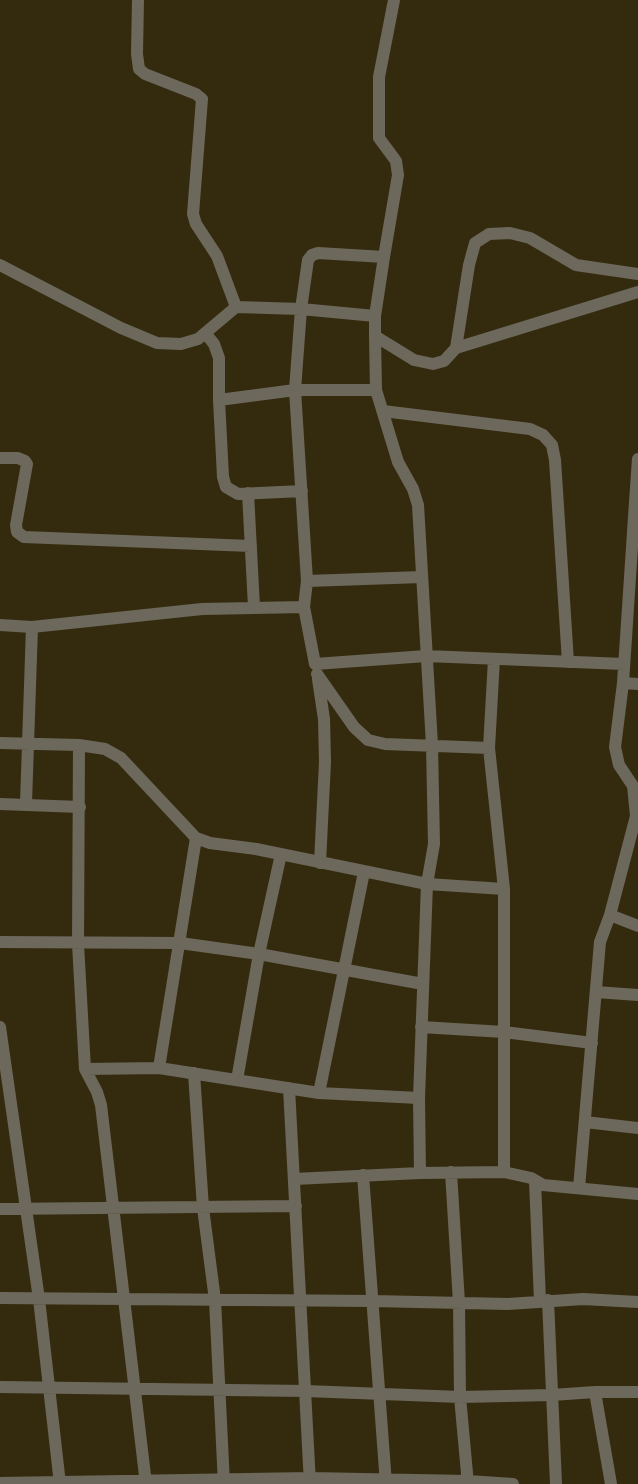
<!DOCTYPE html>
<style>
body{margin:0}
canvas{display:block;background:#342b0f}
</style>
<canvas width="638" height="1484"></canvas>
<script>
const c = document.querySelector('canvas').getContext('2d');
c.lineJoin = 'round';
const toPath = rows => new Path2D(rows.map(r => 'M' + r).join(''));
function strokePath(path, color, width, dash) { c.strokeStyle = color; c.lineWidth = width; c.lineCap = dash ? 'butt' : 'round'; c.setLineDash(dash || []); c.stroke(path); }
strokePath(toPath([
 [138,0,137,54,139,69,145,74,196,94,202,99,193,214,196,224,217,256,236,307],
 [394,0,379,77,379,138,396,161,398,175,384,257,375,316,375,336,414,360,433,364,444,361,456,348,638,292],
 [384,257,318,253,312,255,308,260,301,309,295,390,307,581,304,607,315,664,426,656,624,664],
 [0,265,121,328,157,343,181,344,198,339,236,307,301,309,375,316],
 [206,334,214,344,219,358,219,400,223,477,226,487,238,494,302,491],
 [375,336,376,390,398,462,413,489,418,505,432,745,434,844,427,884,419,1098,420,1173],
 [456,348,469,265,475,243,489,234,510,233,530,238,576,265,638,274],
 [219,400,295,390,376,390],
 [383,411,530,429,543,435,552,445,555,460,568,662],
 [0,458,18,458,25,461,27,464,16,525,17,532,24,537,251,546],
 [638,459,635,502,638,506],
 [248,493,254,607],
 [635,502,623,683,615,747,619,765,633,786,636,816,610,915,638,926],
 [307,581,422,577],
 [0,625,32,627,202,609,304,607],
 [494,659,489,748,504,889,504,1172],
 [317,674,354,727,368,740,385,744,489,748],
 [318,679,324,719,325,762,320,863],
 [623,683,638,684],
 [0,743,79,745,105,749,121,758,196,838,210,843,256,849,427,884,504,889],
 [79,745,78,944,85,1069,97,1092,101,1105,146,1484],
 [26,803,32,627],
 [0,804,80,807],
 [0,942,180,943,259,954,423,984],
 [596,992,638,995],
 [0,1027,39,1299,60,1484],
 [421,1027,504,1032,592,1043],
 [159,1068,196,838],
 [85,1069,159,1068,319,1093,419,1098],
 [194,1073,203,1208,215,1300,224,1484],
 [237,1080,259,954,281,854],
 [289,1088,310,1484],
 [319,1093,364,872],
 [585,1122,638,1128],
 [363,1175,386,1484],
 [294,1179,420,1173,504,1172,531,1178,543,1185,638,1194],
 [535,1181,540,1301],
 [579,1188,600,942,610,915],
 [0,1209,296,1206],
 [0,1298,373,1301,508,1304,583,1299,638,1302],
 [548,1300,556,1484],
 [0,1387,306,1391,460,1397,459,1303,451,1172],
 [0,1483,310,1478,468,1481,513,1484],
 [468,1484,460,1397,552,1395,595,1392],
 [611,1484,595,1392,638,1392]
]), '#6c685b', 12);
</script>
